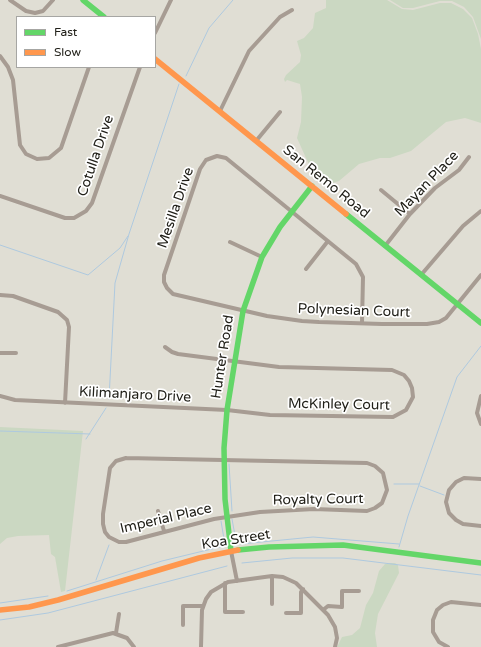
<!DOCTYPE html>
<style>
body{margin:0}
#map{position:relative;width:481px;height:647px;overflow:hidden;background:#e0ded4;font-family:"Varela Round",sans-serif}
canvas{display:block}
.legend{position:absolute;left:16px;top:16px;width:140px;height:52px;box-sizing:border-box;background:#fff;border:1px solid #a6a6a3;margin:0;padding:5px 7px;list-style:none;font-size:12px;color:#212019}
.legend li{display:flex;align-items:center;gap:8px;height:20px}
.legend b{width:20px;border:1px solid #a6a6a3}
</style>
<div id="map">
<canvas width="481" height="647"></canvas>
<ul class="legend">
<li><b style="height:5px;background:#63d668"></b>Fast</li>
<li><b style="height:5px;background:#ff974d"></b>Slow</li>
</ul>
</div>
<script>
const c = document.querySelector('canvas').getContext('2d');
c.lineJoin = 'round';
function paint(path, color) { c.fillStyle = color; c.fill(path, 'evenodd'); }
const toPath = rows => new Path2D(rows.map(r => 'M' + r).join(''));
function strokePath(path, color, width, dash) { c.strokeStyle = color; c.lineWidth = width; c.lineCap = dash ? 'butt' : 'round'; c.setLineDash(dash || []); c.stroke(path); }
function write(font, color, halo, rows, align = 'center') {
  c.font = font + ' "Varela Round",sans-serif'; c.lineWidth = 3.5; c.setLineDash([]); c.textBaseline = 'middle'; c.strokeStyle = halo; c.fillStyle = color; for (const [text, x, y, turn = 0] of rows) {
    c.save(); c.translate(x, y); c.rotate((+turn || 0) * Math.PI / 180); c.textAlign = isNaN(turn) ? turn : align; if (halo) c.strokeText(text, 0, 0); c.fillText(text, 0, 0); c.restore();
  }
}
paint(toPath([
 [326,0,387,0,402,9,413,10,440,3,451,3,463,9,472,18,478,34,481,49,481,123,465,118,446,122,411,151,390,158,380,158,359,164,339,181,326,185,315,178,297,138,301,122,302,97,300,84,287,80,285,82,284,79,286,75,300,62,301,55,297,41,304,38,313,28,315,13,326,8],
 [390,0,481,0,481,39,473,17,464,7,452,1,440,1,413,8,403,8],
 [0,427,83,431,65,591,61,592,55,557,51,554,49,535,18,536,7,538,0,544],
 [389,563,395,563,398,565,399,573,378,614,375,633,377,647,337,647,342,637,352,635,360,628,366,605,373,593,379,571,385,564]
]), '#cbd8c2');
strokePath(toPath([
 [186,76,209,28,233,0],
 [0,245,88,275,120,248,128,236],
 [109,399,115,283,129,234,179,84],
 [0,431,90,434],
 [86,439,106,408],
 [229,464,232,511],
 [394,484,419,484],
 [420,486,444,495],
 [232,519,236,541,241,544,313,537,399,544],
 [399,547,408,516,457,377,481,346],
 [242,563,292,558,343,558,481,575],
 [96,580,109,545],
 [67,591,162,561,224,546,225,545,221,521],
 [0,603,48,596],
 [0,620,48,613,227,566]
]), '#aec9df', 1);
strokePath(toPath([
 [10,0,26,11,35,13,43,11,53,0],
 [155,33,171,0],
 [0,56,8,67,13,80,20,145,26,154,37,159,49,158,61,148,89,67],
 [220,111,249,51,280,17,292,10],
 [256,141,280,112],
 [381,190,410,214],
 [0,196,65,218,74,218,86,211,92,203,140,67],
 [230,242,262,257],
 [385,246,410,214,435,188,459,170,469,157],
 [306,269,328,241],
 [421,275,463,226,481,211],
 [0,295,13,296,58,312,67,320,69,327,65,403],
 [362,323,363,277,356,264,226,158,217,156,206,160,200,169,164,275,164,282,167,288,173,294,267,316,302,321,319,322,382,324,427,324,439,322,446,318,481,275],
 [0,353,16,353],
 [0,396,15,400,227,410,270,415,393,417,406,410,413,397,412,388,409,381,404,375,392,370,279,367,178,354,172,352,165,347],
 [481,396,477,413,481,424],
 [126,458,367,463,375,466,383,473,387,490,382,503,375,508,367,511,314,509,260,512,214,519,126,542,119,542,109,537,105,532,103,524,103,514,110,468,116,461,126,458],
 [481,479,464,478,456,482,449,490,446,502,449,513,456,520,463,524,481,526],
 [158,511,164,531],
 [231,551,237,581],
 [225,583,225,612,243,612],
 [272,604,272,576],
 [323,610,328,606,342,607,342,591,359,591],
 [286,613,301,613,301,592,303,589],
 [183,625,183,606,203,606],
 [116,633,119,614],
 [58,647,113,633,127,638,134,647],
 [201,647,202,610,206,599,211,592,228,582,272,576,283,577,296,583,328,615,335,627,337,638,335,647],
 [448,647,439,642,433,632,433,620,437,610,443,605,451,602,481,605]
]), '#a79c93', 4);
strokePath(toPath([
 [83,0,104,17],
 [346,214,481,323],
 [238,550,269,547,343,545,481,563],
 [231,551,225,499,224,448,227,410,243,311,262,257,280,227,312,186]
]), '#63d668', 5.5);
strokePath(toPath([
 [155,59,346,214],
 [0,610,29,607,58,600,199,558,238,550]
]), '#ff974d', 5.5);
write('14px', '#212019', '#fff', [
 ["Cotulla Drive",96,156,-71],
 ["San Remo Road",326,182,39],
 ["Mayan Place",427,184,-46],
 ["Mesilla Drive",176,208,-71],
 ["Polynesian Court",354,311,2],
 ["Hunter Road",223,357,-81],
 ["Kilimanjaro Drive",135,395,3],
 ["McKinley Court",339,405,1],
 ["Royalty Court",318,500,-1],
 ["Imperial Place",166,519,-13],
 ["Koa Street",236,540,-9]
]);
</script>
